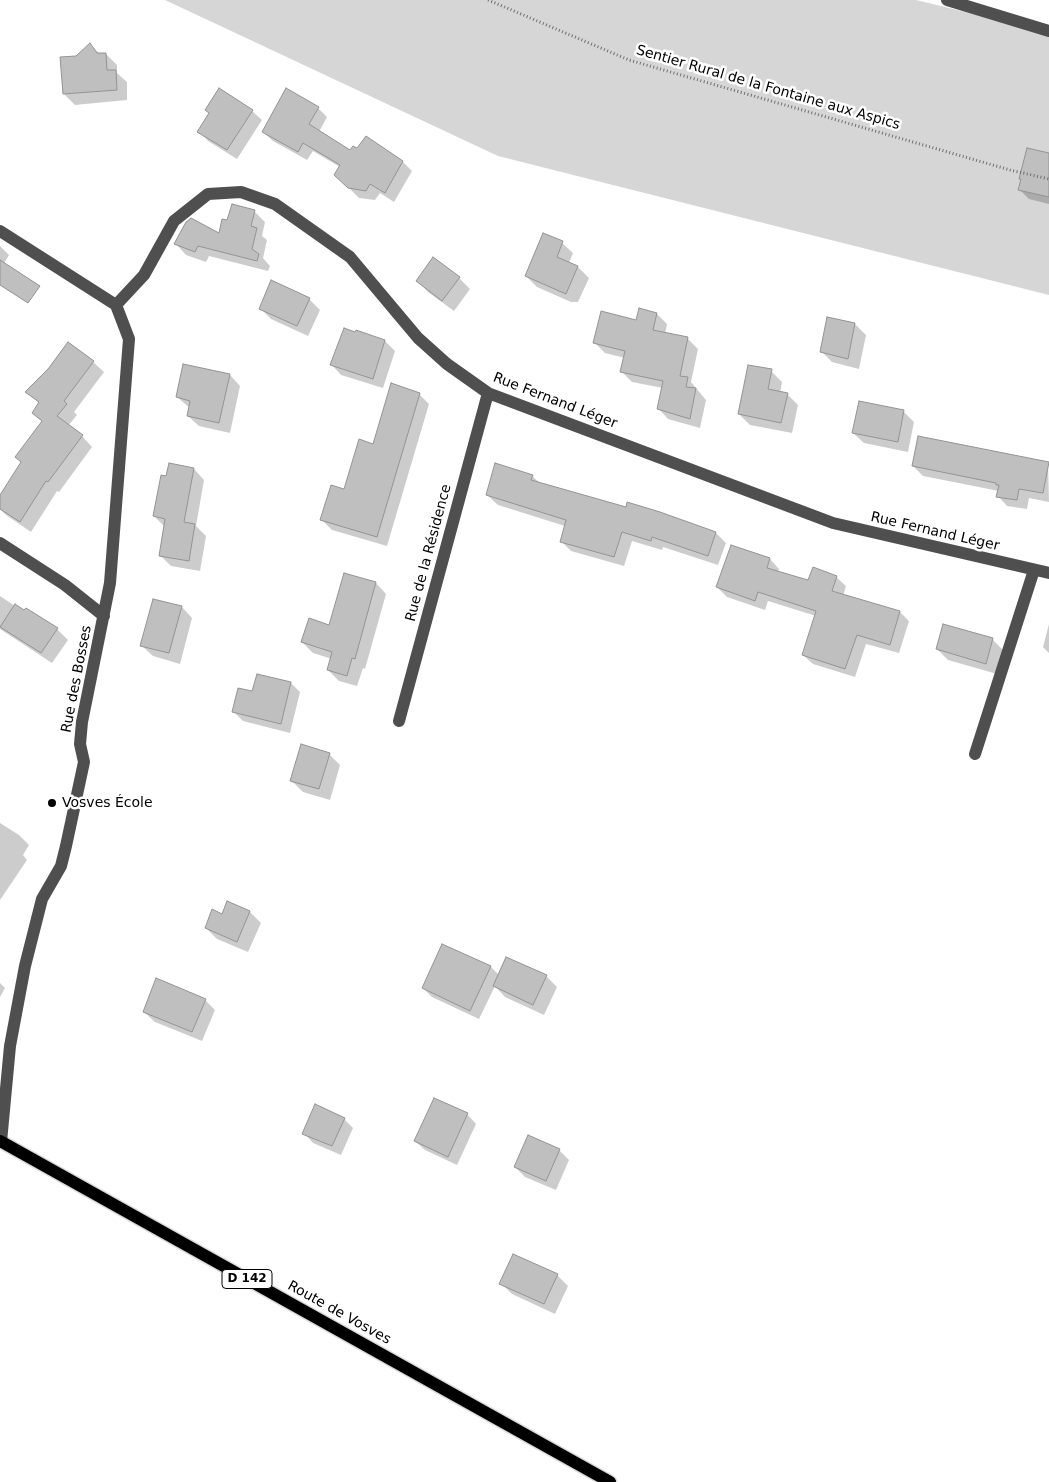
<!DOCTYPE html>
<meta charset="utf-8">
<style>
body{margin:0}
canvas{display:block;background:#fff}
</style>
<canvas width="1049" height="1482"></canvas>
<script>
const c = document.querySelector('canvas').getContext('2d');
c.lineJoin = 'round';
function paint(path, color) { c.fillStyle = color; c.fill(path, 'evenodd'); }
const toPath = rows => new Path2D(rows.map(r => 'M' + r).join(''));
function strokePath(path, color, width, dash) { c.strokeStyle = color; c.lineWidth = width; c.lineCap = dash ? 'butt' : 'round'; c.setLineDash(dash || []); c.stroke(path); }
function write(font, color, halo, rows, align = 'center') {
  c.font = font + ' "DejaVu Sans",sans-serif'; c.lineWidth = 5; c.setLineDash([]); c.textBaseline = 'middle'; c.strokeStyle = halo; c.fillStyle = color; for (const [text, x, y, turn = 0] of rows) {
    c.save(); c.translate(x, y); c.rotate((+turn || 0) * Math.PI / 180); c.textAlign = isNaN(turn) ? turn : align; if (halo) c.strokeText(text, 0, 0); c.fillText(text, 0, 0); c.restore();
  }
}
paint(toPath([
 [165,0,916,0,1049,32,1049,295,498,156]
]), '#d6d6d6');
paint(toPath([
 [90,45,100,54,106,54,117,65,117,73,127,82,127,100,75,105,64,94,76,58],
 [318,108,327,117,319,132,351,152,358,150,402,161,412,171,394,202,380,193,375,200,359,198,336,175,340,167,313,151,307,160,273,141,263,132],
 [252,111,262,120,237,159,208,141,199,131,210,113],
 [1049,154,1049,204,1029,199,1020,190],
 [254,211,265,222,262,236,267,240,263,258,270,266,268,271,209,256,206,262,186,255,176,244,220,234],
 [562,243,573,253,569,263,578,267,589,278,578,302,571,302,537,287,526,276],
 [0,246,9,255,0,270],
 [459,278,470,289,454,311,428,292,418,281],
 [309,299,320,310,308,336,271,319,261,309],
 [657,314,667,324,665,334,688,339,698,349,691,382,706,400,700,428,668,419,658,408,663,388,632,382,622,372,625,358,605,353,595,343,637,322],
 [828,318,855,324,866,335,859,369,832,362,821,351],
 [356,331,385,341,395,351,383,388,341,375,332,365],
 [93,362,104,372,74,412,77,415,68,426,82,436,92,447,59,492,57,491,31,532,6,515,0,509,0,497,22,463,43,422,33,413,40,404,27,392],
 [771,371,782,382,780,393,787,394,798,405,792,433,750,425,739,414],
 [230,375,240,386,230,433,199,426,188,416,190,408,177,397],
 [419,394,429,404,387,546,332,530,321,519,345,490,374,445],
 [903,411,914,422,908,452,864,443,853,433],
 [1048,463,1049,502,1029,498,1027,509,1007,506,998,496,999,491,923,476,913,466],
 [194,469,204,480,196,526,206,536,200,571,171,566,160,555,165,527,154,516,167,477],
 [532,476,541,484,716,533,726,543,718,565,663,547,662,550,632,541,624,566,571,551,561,541,565,526,498,505,487,495],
 [770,559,779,569,778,572,809,582,836,577,846,586,843,596,900,612,909,621,899,653,866,644,855,677,813,664,803,655,816,616,768,601,765,610,727,597,717,587],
 [376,583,386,594,365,669,363,668,357,686,339,681,328,670,332,659,313,653,302,642,330,626],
 [0,596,24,612,57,629,68,640,52,663,0,629],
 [182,607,192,618,180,664,153,656,142,646],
 [1049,624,1049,653,1043,647],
 [992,639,1003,650,997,674,948,660,937,649],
 [291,683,300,692,290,733,243,721,234,712,253,693],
 [329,754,340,765,330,800,303,792,292,781],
 [0,823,19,835,29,845,23,855,27,860,0,900],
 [228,903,250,912,261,923,248,952,217,939,206,928,223,915],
 [443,946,491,967,499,975,546,976,557,987,544,1015,505,997,495,986,479,1019,432,997,423,988],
 [0,983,5,988,0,997],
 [205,1000,215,1010,202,1041,155,1022,144,1012],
 [467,1114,476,1124,457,1165,425,1150,415,1141],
 [344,1119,353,1128,341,1155,313,1143,304,1133],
 [559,1150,569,1160,556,1190,525,1177,515,1167],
 [557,1275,568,1286,555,1314,512,1294,501,1283]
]), '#0003');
const building = toPath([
 [90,43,97,53,106,53,107,70,116,70,117,90,63,94,60,57,76,56,90,43],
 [219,88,253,110,227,150,197,132,209,113,205,110,219,88],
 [286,88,319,107,309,124,350,150,353,146,357,148,366,136,403,161,385,193,370,184,366,191,348,188,334,175,340,165,303,143,298,152,262,132,286,88],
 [1027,148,1049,153,1049,197,1018,190,1021,179,1019,179,1027,148],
 [232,204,255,210,251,226,257,228,252,249,259,254,257,261,198,246,195,252,174,244,186,222,191,218,219,233,222,219,227,220,232,204],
 [543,233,563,241,557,257,578,266,566,294,525,276,543,233],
 [433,257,460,277,442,301,416,281,433,257],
 [0,260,40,286,28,303,0,285,0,260],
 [271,280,310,298,297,326,259,309,271,280],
 [639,308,657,313,653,330,688,337,680,376,688,377,686,387,696,388,690,419,657,409,663,381,620,372,625,351,593,343,601,311,636,320,639,308],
 [827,317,855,323,848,359,820,352,827,317],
 [344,328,355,332,356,330,385,340,373,379,330,365,344,328],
 [68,342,94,361,64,401,67,404,57,416,83,435,48,482,46,481,20,522,0,509,0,495,21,462,15,457,42,421,32,413,39,402,25,392,48,369,68,342],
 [183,364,230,374,219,423,187,416,190,401,176,397,183,364],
 [748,365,772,369,768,389,788,393,781,423,738,414,748,365],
 [391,383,420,393,377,537,320,520,331,485,344,489,359,439,373,444,391,383],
 [859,401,904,410,898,442,852,433,859,401],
 [918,436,1049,462,1043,493,1019,489,1017,500,996,497,999,485,996,485,996,483,912,466,918,436],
 [169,463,194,468,184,522,195,524,189,561,159,556,165,519,153,516,161,475,166,476,169,463],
 [495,463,533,475,531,480,626,507,627,502,660,512,716,532,708,556,652,537,651,541,622,532,614,557,560,542,566,520,486,495,495,463],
 [731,545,770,558,767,568,808,580,813,567,837,576,832,591,900,611,890,645,857,635,845,669,802,655,816,611,758,592,755,601,716,587,731,545],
 [344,573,376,582,355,659,352,658,347,676,327,670,332,652,301,642,309,618,329,625,344,573],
 [153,599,182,606,169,653,140,646,153,599],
 [15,604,24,610,26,608,58,628,41,653,0,627,15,604],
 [943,624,993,638,986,664,936,649,943,624],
 [257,674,291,682,281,724,232,712,238,688,252,691,257,674],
 [301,744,330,753,319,789,290,781,301,744],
 [227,901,250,911,237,942,205,928,212,909,222,914,227,901],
 [442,944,491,966,470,1011,422,988,442,944],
 [506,957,547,975,533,1005,493,986,506,957],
 [156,978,206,999,192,1032,143,1012,156,978],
 [434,1098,468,1113,448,1157,414,1141,434,1098],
 [315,1104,345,1118,332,1146,302,1134,315,1104],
 [528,1135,560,1149,546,1181,514,1167,528,1135],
 [513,1254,558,1274,544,1304,499,1284,513,1254]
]);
paint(building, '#bfbfbf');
strokePath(building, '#939393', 1);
const major = toPath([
 [0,1141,610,1482]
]);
strokePath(major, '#dbdbdb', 15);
strokePath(toPath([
 [488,0,629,60,1010,170,1049,179]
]), '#717171', 3, [1, 2.5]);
strokePath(toPath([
 [947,0,1049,31],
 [0,231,116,305],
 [116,305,144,275,174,221,208,194,241,192,275,204,350,257,418,338,447,364,488,393,833,523,1049,573],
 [0,543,65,585,104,616],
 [399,721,488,393],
 [975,754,1034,570],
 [1,1142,10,1046,25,966,42,899,61,866,66,846,84,762,80,744,82,722,110,583,129,339,116,305]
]), '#4f4f4f', 12);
strokePath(major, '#000', 12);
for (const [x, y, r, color] of [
 [52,803,5,"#000"]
]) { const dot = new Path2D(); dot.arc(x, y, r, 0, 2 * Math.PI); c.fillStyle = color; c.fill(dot); strokePath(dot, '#fff', 2); }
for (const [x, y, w] of [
 [247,1279,50]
]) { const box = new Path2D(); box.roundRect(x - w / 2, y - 9.5, w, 19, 4); c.fillStyle = '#fff'; c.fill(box); strokePath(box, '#000', 1); }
write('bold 12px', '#000', null, [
 ["D 142",247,1279]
]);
write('14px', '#000', '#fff', [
 ["Sentier Rural de la Fontaine aux Aspics",768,88,16],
 ["Rue Fernand Léger",555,401,21],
 ["Rue Fernand Léger",935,532,13],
 ["Rue de la Résidence",429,553,-75],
 ["Rue des Bosses",77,679,-79],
 ["Route de Vosves",339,1313,29]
]);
write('14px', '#000', '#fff', [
 ["Vosves École",62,803]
], 'left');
</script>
